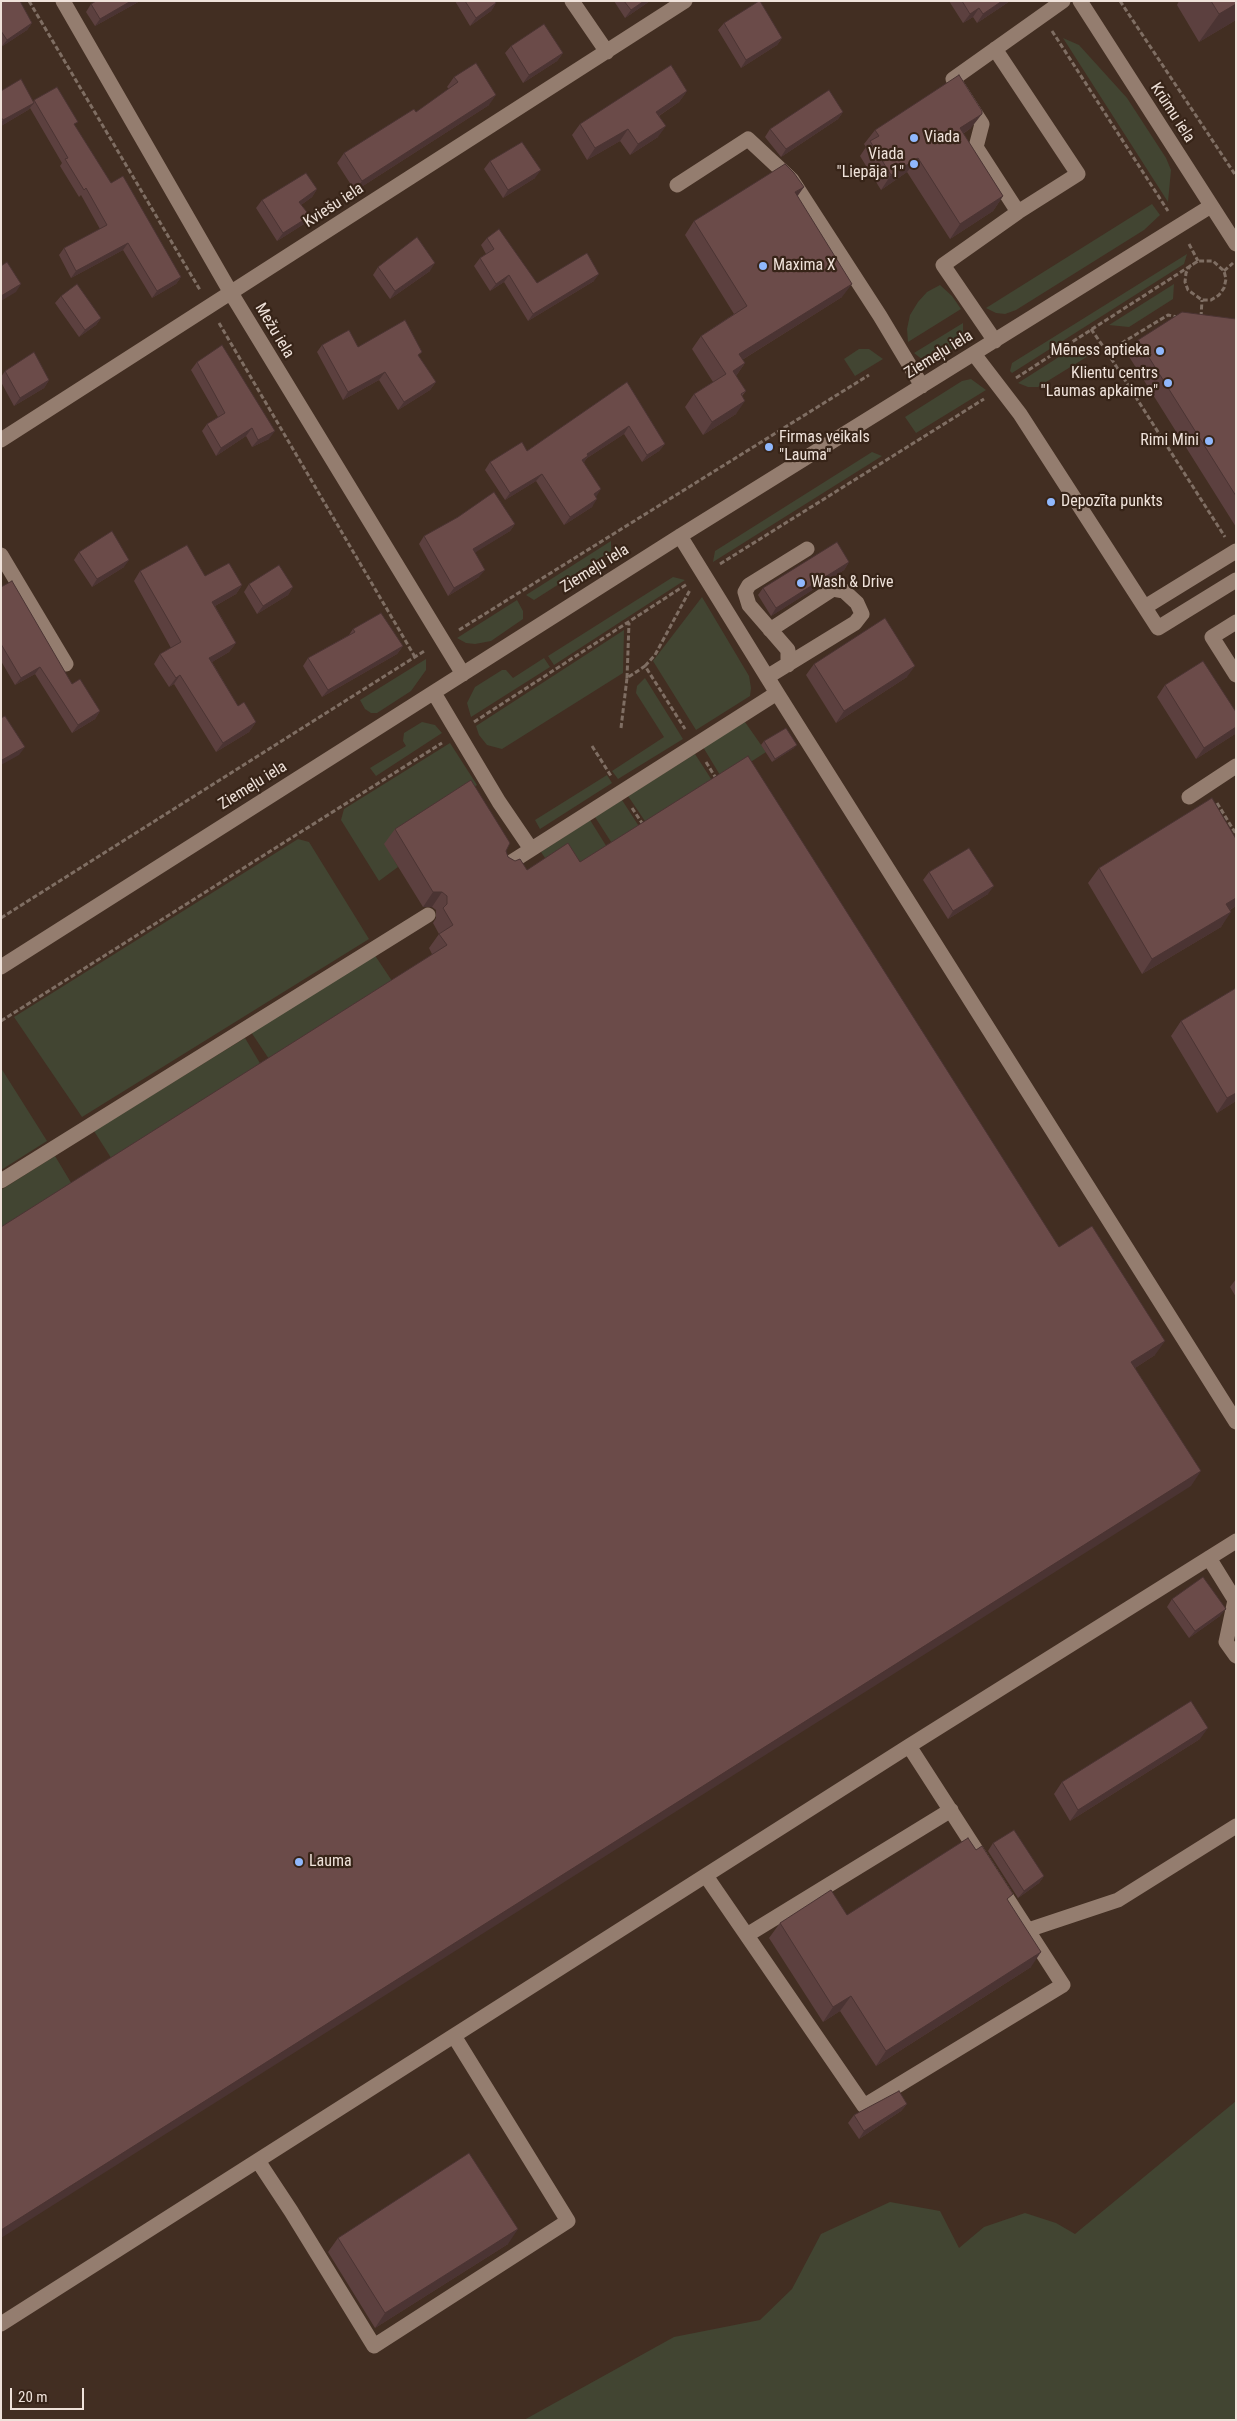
<!DOCTYPE html>
<meta charset="utf-8">
<style>
body{margin:0}
#map{position:relative;width:1237px;height:2421px;overflow:hidden;background:#422e22;font-family:"Roboto Condensed",sans-serif}
canvas{display:block}
.frame{position:absolute;inset:0;border:2px solid #efe2da;pointer-events:none}
.scale{position:absolute;left:10px;top:2388px;width:74px;height:22px;box-sizing:border-box;border:2px solid #efe2da;border-top:0;padding-left:6px;font-size:15px;line-height:18px;white-space:nowrap;color:#efe2da;-webkit-text-stroke:4px #372418;paint-order:stroke}
</style>
<div id="map">
<canvas width="1237" height="2421"></canvas>
<div class="frame"></div>
<div class="scale">20 m</div>
</div>
<script>
const c = document.querySelector('canvas').getContext('2d');
c.lineJoin = 'round';
function paint(path, color) { c.fillStyle = color; c.fill(path, 'evenodd'); }
const toPath = rows => new Path2D(rows.map(r => 'M' + r).join(''));
function strokePath(path, color, width, dash) { c.strokeStyle = color; c.lineWidth = width; c.lineCap = dash ? 'butt' : 'round'; c.setLineDash(dash || []); c.stroke(path); }
function write(font, color, halo, rows, align = 'center') {
  c.font = font + ' "Roboto Condensed",sans-serif'; c.lineWidth = 4.5; c.setLineDash([]); c.textBaseline = 'middle'; c.strokeStyle = halo; c.fillStyle = color; for (const [text, x, y, turn = 0] of rows) {
    c.save(); c.translate(x, y); c.rotate((+turn || 0) * Math.PI / 180); c.textAlign = isNaN(turn) ? turn : align; if (halo) c.strokeText(text, 0, 0); c.fillText(text, 0, 0); c.restore();
  }
}
paint(toPath([
 [1063,38,1079,45,1127,98,1166,158,1171,170,1168,202],
 [1152,204,1160,215,1144,230,1016,310,1005,314,996,313,986,308],
 [1187,254,1184,264,1012,373,1010,371,1012,363],
 [1174,284,1173,299,1129,327,1109,325],
 [940,285,952,296,961,309,908,342,907,329,910,315,918,302,927,292],
 [963,323,963,335,957,347,931,360,923,360,914,353],
 [1073,348,1098,350,1038,387,1028,387,1018,383],
 [859,349,869,349,883,359,855,376,844,359],
 [971,379,986,390,916,433,905,417,962,381],
 [872,452,882,456,713,562,715,551],
 [611,541,611,551,534,600,526,595],
 [673,577,685,580,554,665,548,656],
 [702,597,749,676,751,688,750,696,696,730,653,661],
 [517,600,523,611,523,619,491,641,475,644,466,643,457,638],
 [624,630,623,673,502,749,487,745,479,735,476,726],
 [544,658,550,667,471,717,467,703,475,687,502,670,506,670,513,678],
 [426,659,426,670,411,691,377,713,371,713,365,709,360,700],
 [645,678,683,739,618,779,612,771,664,737,636,693,637,686],
 [422,722,435,725,442,733,376,776,370,768,406,746,403,741,404,733],
 [745,722,766,752,723,780,703,747],
 [450,743,477,785,385,844,398,867,379,881,341,820,344,809],
 [695,754,715,785,649,827,628,796],
 [607,775,612,783,540,829,535,820],
 [622,800,642,831,615,848,595,817],
 [590,820,610,852,570,877,549,864,541,852],
 [298,839,309,842,369,939,82,1117,14,1017],
 [374,954,396,987,273,1065,251,1032],
 [245,1038,264,1070,115,1164,94,1131],
 [1,1068,47,1141,1,1170],
 [55,1156,73,1186,1,1232,1,1190],
 [1236,2101,1236,2420,524,2420,674,2337,760,2320,792,2289,821,2234,890,2202,940,2211,959,2248,984,2227,1025,2213,1056,2223,1075,2234]
]), '#424532');
strokePath(toPath([
 [29,1,200,290],
 [1120,1,1236,176],
 [1052,31,1168,211],
 [1189,244,1198,261],
 [1224,271,1233,263],
 [1201,317,1202,300],
 [219,323,415,657],
 [1091,329,1107,352,1168,315,1178,317],
 [1107,352,1225,537],
 [1016,378,1198,261,1213,261,1224,271,1226,279,1224,288,1219,295,1211,300,1202,300,1188,290,1185,282,1186,273,1190,266,1198,261],
 [720,564,984,399],
 [459,630,869,375],
 [645,666,655,655,690,590],
 [627,678,629,623],
 [474,722,687,584],
 [621,728,627,678,645,666,685,729],
 [592,746,611,776],
 [706,762,717,780],
 [1217,803,1236,834],
 [632,808,644,826],
 [1,918,426,650],
 [1,1021,442,743]
]), '#7f6e63', 3, [5, 2.5]);
strokePath(toPath([
 [63,1,231,293,463,674],
 [572,1,607,52],
 [1080,1,1236,244],
 [995,49,1078,174,1018,212],
 [677,185,748,139,792,180,880,316,922,386],
 [995,341,943,265,1018,212,976,147,982,124,953,79,1063,1],
 [974,354,1020,414,1158,628,1236,580],
 [1,440,685,1],
 [680,536,777,693,1236,1422],
 [1,555,66,664],
 [1145,607,1236,551],
 [1236,622,1212,637,1236,675],
 [788,665,788,650,749,605,745,592,749,585,807,549],
 [767,677,855,623,862,614,857,603,844,591,833,589,770,630],
 [434,693,499,802,531,849],
 [1189,797,1236,766],
 [505,866,777,693],
 [1,967,680,536,1211,206],
 [1,1181,428,915],
 [1209,1558,1235,1600,1226,1642,1236,1656],
 [706,1876,864,2106,1063,1985,909,1746],
 [1028,1930,1118,1900,1236,1826],
 [747,1935,951,1810],
 [258,2161,291,2211,374,2346,568,2221,454,2036],
 [1,2324,909,1746,1236,1541]
]), '#947d6f', 15);
paint(toPath([
 [1,1,32,23,27,30,1,47],
 [140,1,95,26,86,12,91,4],
 [455,1,495,1,496,3,491,11,470,26],
 [614,1,650,1,625,18],
 [949,1,1010,1,977,23,973,17,963,23],
 [1179,1,1236,1,1236,20,1199,42,1177,5],
 [724,23,782,38,777,45,741,68,718,30],
 [511,46,563,53,557,61,523,83,505,53],
 [454,77,489,105,355,191,337,163,344,153,416,112,449,89,447,87],
 [1,91,33,102,34,100,75,126,111,183,181,277,176,284,152,298,123,250,71,278,59,255,64,248,100,229,81,195,79,197,60,166,62,163,30,108,28,110,1,126],
 [687,91,679,102,659,116,658,137,630,155,620,141,587,160,572,135,580,124],
 [843,112,838,119,781,157,765,137,770,129],
 [971,128,963,134,1003,196,993,211,950,239,907,172,881,190,860,156,866,147,864,144,875,130],
 [490,161,535,178,503,198,484,169],
 [317,189,312,197,301,205,310,216,304,224,277,241,256,208,262,200],
 [797,196,842,297,742,360,745,363,736,376,746,391,742,396,736,414,703,435,685,407,694,394,713,382,692,349,701,336,734,314,685,235,694,221],
 [487,238,537,283,594,281,528,321,504,282,490,291,474,266,480,258,486,254,481,245],
 [378,267,430,271,390,299,373,275],
 [61,296,101,318,96,325,79,337,55,303],
 [1236,319,1236,527,1128,355,1138,340],
 [322,345,358,347,419,357,436,382,430,390,398,410,379,380,343,400,317,352],
 [197,362,269,439,252,447,246,436,216,456,202,431,207,424,218,417,191,370],
 [5,371,49,380,44,388,14,406,1,382,1,377],
 [627,382,665,444,659,451,642,462,624,434,587,458,584,462,596,497,592,507,564,525,536,481,505,500,485,470,490,462,527,451],
 [515,524,510,531,475,552,479,577,448,596,419,544,424,536],
 [79,552,124,567,92,587,74,560],
 [849,562,844,570,771,616,758,595,763,588],
 [140,571,205,576,242,585,236,594,215,606,236,643,229,652,212,662,238,706,256,722,249,732,216,752,174,684,169,687,154,664,160,654,171,648,134,581],
 [249,584,293,587,288,595,257,614,244,592],
 [1,587,72,684,100,711,95,719,72,733,35,674,15,685,1,661],
 [353,629,403,646,397,654,322,697,303,666,308,658,349,635],
 [814,664,907,677,836,723,806,675],
 [1165,685,1236,712,1236,733,1235,734,1196,759,1157,697],
 [764,741,794,748,772,762,761,745],
 [395,829,506,851,508,857,527,870,580,862,1059,1247,1155,1355,1135,1368,1191,1486,432,954,429,948,439,934,433,923,436,918,436,910,432,907,423,907,384,844],
 [1236,839,1236,906,1230,910,1221,927,1142,974,1088,883,1099,868],
 [929,872,988,894,948,919,923,880],
 [1236,988,1236,1101,1217,1113,1171,1036,1181,1021],
 [1236,1279,1236,1297,1230,1287],
 [1172,1599,1220,1616,1189,1638,1167,1607],
 [1200,1739,1070,1821,1054,1794,1062,1782],
 [993,1843,1044,1876,1039,1883,1018,1898,988,1851],
 [1008,1901,1031,1967,876,2066,840,2011,823,2022,769,1938,780,1923,847,1915],
 [907,2104,901,2111,859,2139,848,2123,854,2115],
 [338,2238,508,2244,375,2328,328,2252]
]), '#5c403f');
paint(toPath([
 [131,1,140,1,95,26,100,19],
 [644,1,650,1,625,18,631,10],
 [1002,1,1010,1,977,23,983,14],
 [496,3,491,11,470,26,476,18],
 [1236,4,1236,20,1199,42,1219,14],
 [979,8,973,17,963,23,970,14],
 [32,23,27,30,1,47,7,40],
 [782,38,777,45,741,68,746,60],
 [563,53,557,61,523,83,529,75],
 [687,91,679,102,648,123,656,112],
 [496,95,489,105,355,191,362,181],
 [34,103,28,110,1,126,1,123,3,120],
 [843,112,838,119,781,157,786,149],
 [982,114,971,128,949,143,960,128],
 [666,126,658,137,630,155,638,144],
 [628,129,620,141,587,160,595,148],
 [918,158,907,172,881,190,891,175],
 [541,170,535,178,503,198,508,190],
 [804,187,794,201,795,192],
 [317,189,312,197,294,210,299,202],
 [1003,196,993,211,950,239,960,224],
 [310,216,304,224,277,241,283,233],
 [128,243,123,250,71,278,76,271],
 [435,263,430,271,390,299,395,291],
 [599,274,594,281,528,321,533,314],
 [509,275,504,282,490,291,496,284],
 [181,277,176,284,152,298,157,291],
 [21,284,16,292,1,301,1,296],
 [852,284,842,297,729,368,739,354],
 [101,318,96,325,79,337,85,330],
 [745,363,735,377,733,371],
 [385,372,379,380,343,400,348,392],
 [49,380,44,388,14,406,20,398],
 [436,382,430,390,398,410,404,402],
 [745,401,736,414,703,435,712,422],
 [629,426,624,434,587,458,583,463,577,467,587,454],
 [252,428,246,436,216,456,221,448],
 [275,431,269,439,252,447,258,440],
 [665,444,659,451,642,462,647,455],
 [542,474,536,481,505,500,510,493],
 [601,489,596,497,594,494],
 [597,499,592,507,564,525,570,517],
 [515,524,510,531,468,557,473,549],
 [129,560,124,567,92,587,97,579],
 [849,562,844,570,771,616,776,608],
 [485,570,479,577,448,596,454,588],
 [242,585,236,594,206,611,212,602],
 [293,587,288,595,257,614,263,606],
 [236,643,229,652,202,668,209,658],
 [403,646,397,654,322,697,328,690],
 [915,666,907,677,836,723,844,711],
 [40,667,35,674,15,685,21,678],
 [180,675,174,684,169,687,176,678],
 [100,711,95,719,72,733,78,725],
 [256,722,249,732,216,752,223,743],
 [1236,727,1236,733,1235,734,1196,759,1204,748],
 [797,745,794,748,772,762,775,759],
 [25,747,19,755,1,765,1,761,2,760],
 [994,886,988,894,948,919,953,911],
 [433,892,442,892,432,907,423,907],
 [1236,898,1236,906,1215,918,1226,904],
 [1231,912,1221,927,1142,974,1152,959],
 [1236,1093,1236,1101,1217,1113,1227,1098],
 [1165,1341,1155,1355,1121,1377,1131,1362],
 [1201,1471,1191,1486,1,2238,1,2230],
 [1226,1609,1220,1616,1189,1638,1195,1631],
 [1208,1728,1200,1739,1070,1821,1078,1810],
 [1044,1876,1039,1883,1018,1898,1024,1891],
 [1041,1952,1031,1967,876,2066,886,2051],
 [851,1996,840,2011,823,2022,833,2007],
 [907,2104,901,2111,859,2139,864,2131],
 [518,2229,508,2244,375,2328,385,2313]
]), '#4b3433');
const building = toPath([
 [1,1,20,1,32,23,7,40,1,31,1,1],
 [96,1,131,1,100,19,91,4,96,1],
 [465,1,495,1,496,3,476,18,465,1],
 [624,1,644,1,631,10,624,1],
 [759,1,760,1,782,38,746,60,724,23,759,1],
 [962,1,1002,1,983,14,979,8,970,14,962,1],
 [1211,1,1236,1,1236,4,1219,14,1211,1],
 [544,24,563,53,529,75,511,46,544,24],
 [476,63,496,95,362,181,344,153,414,109,416,112,458,82,454,77,476,63],
 [671,65,687,91,656,112,666,126,638,144,628,129,595,148,580,124,671,65],
 [959,75,982,111,982,114,960,128,1003,196,960,224,918,158,891,175,870,141,879,136,875,130,959,75],
 [21,79,34,103,3,120,1,117,1,91,21,79],
 [57,87,78,122,74,124,111,183,123,176,181,277,157,291,128,243,76,271,64,248,107,225,86,188,84,190,65,159,68,158,34,100,57,87],
 [829,90,843,112,786,149,770,129,829,90],
 [522,142,541,170,508,190,490,161,522,142],
 [785,164,794,173,804,187,795,192,852,284,739,354,745,363,733,371,746,391,741,394,745,401,712,422,694,394,726,374,701,336,747,306,694,221,785,164],
 [306,173,317,189,299,202,310,216,283,233,262,200,306,173],
 [499,229,537,283,587,253,599,274,533,314,509,275,496,284,480,258,494,249,487,238,499,229],
 [417,237,435,263,395,291,378,267,417,237],
 [7,262,21,284,1,296,1,266,7,262],
 [77,284,101,318,85,330,61,296,77,284],
 [1182,312,1236,319,1236,496,1138,340,1182,312],
 [405,320,422,352,418,355,436,382,404,402,385,372,348,392,322,345,349,330,358,347,405,320],
 [222,345,275,431,258,440,252,428,221,448,207,424,225,413,197,362,222,345],
 [34,352,49,380,20,398,5,371,34,352],
 [627,382,665,444,647,455,629,426,587,454,588,456,582,460,601,489,594,494,597,499,570,517,542,474,510,493,490,462,522,442,527,451,627,382],
 [494,492,515,524,473,549,485,570,454,588,424,536,458,517,494,492],
 [112,531,129,560,97,579,79,552,112,531],
 [837,542,849,562,776,608,763,588,837,542],
 [187,545,205,576,229,563,242,585,212,602,236,643,209,658,238,706,244,702,256,722,223,743,180,675,176,678,160,654,181,642,140,571,187,545],
 [279,565,293,587,263,606,249,584,279,565],
 [12,581,72,684,80,679,100,711,78,725,40,667,21,678,1,644,1,587,12,581],
 [381,613,403,646,328,690,308,658,355,632,353,629,381,613],
 [885,618,915,666,844,711,814,664,885,618],
 [1203,661,1236,712,1236,727,1204,748,1165,685,1203,661],
 [5,716,25,747,2,760,1,758,1,718,5,716],
 [786,728,797,745,775,759,764,741,786,728],
 [748,756,1059,1247,1092,1226,1165,1341,1131,1362,1201,1471,1,2230,1,1227,447,945,439,934,453,925,443,908,447,904,447,896,442,892,433,892,395,829,471,780,510,843,506,851,508,857,515,861,520,859,527,870,568,843,580,862,748,756],
 [1212,798,1236,839,1236,898,1226,904,1231,912,1152,959,1099,868,1212,798],
 [969,848,994,886,953,911,929,872,969,848],
 [1236,988,1236,1093,1227,1098,1181,1021,1236,988],
 [1203,1577,1226,1609,1195,1631,1172,1599,1203,1577],
 [1191,1701,1208,1728,1078,1810,1062,1782,1191,1701],
 [1014,1830,1044,1876,1024,1891,993,1843,1014,1830],
 [968,1838,976,1850,982,1846,1013,1894,1007,1899,1041,1952,886,2051,851,1996,833,2007,780,1923,831,1890,847,1915,968,1838],
 [899,2091,907,2104,864,2131,854,2115,899,2091],
 [469,2153,518,2229,385,2313,338,2238,469,2153]
]);
paint(building, '#6b4b49');
strokePath(building, '#4b3433', 1);
for (const [x, y, r, color] of [
 [914,138,5,"#90b8fd"],
 [914,164,5,"#90b8fd"],
 [763,266,5,"#90b8fd"],
 [1160,351,5,"#90b8fd"],
 [1168,383,5,"#90b8fd"],
 [1209,441,5,"#90b8fd"],
 [769,447,5,"#90b8fd"],
 [1051,502,5,"#90b8fd"],
 [801,583,5,"#90b8fd"],
 [299,1862,5,"#90b8fd"]
]) { const dot = new Path2D(); dot.arc(x, y, r, 0, 2 * Math.PI); c.fillStyle = color; c.fill(dot); strokePath(dot, '#372418', 2); }
write('16px', '#efe2da', '#372418', [
 ["Krūmu iela",1172,113,57],
 ["Kviešu iela",334,206,-33],
 ["Mežu iela",274,331,59],
 ["Ziemeļu iela",939,355,-32],
 ["Ziemeļu iela",595,569,-32],
 ["Ziemeļu iela",253,786,-32]
]);
write('16px', '#efe2da', '#372418', [
 ["Viada",924,138],
 ["Viada",904,155,"right"],
 ["\"Liepāja 1\"",904,173,"right"],
 ["Maxima X",773,266],
 ["Mēness aptieka",1150,351,"right"],
 ["Klientu centrs",1158,374,"right"],
 ["\"Laumas apkaime\"",1158,392,"right"],
 ["Firmas veikals",779,438],
 ["\"Lauma\"",779,456],
 ["Rimi Mini",1199,441,"right"],
 ["Depozīta punkts",1061,502],
 ["Wash & Drive",811,583],
 ["Lauma",309,1862]
], 'left');
</script>
